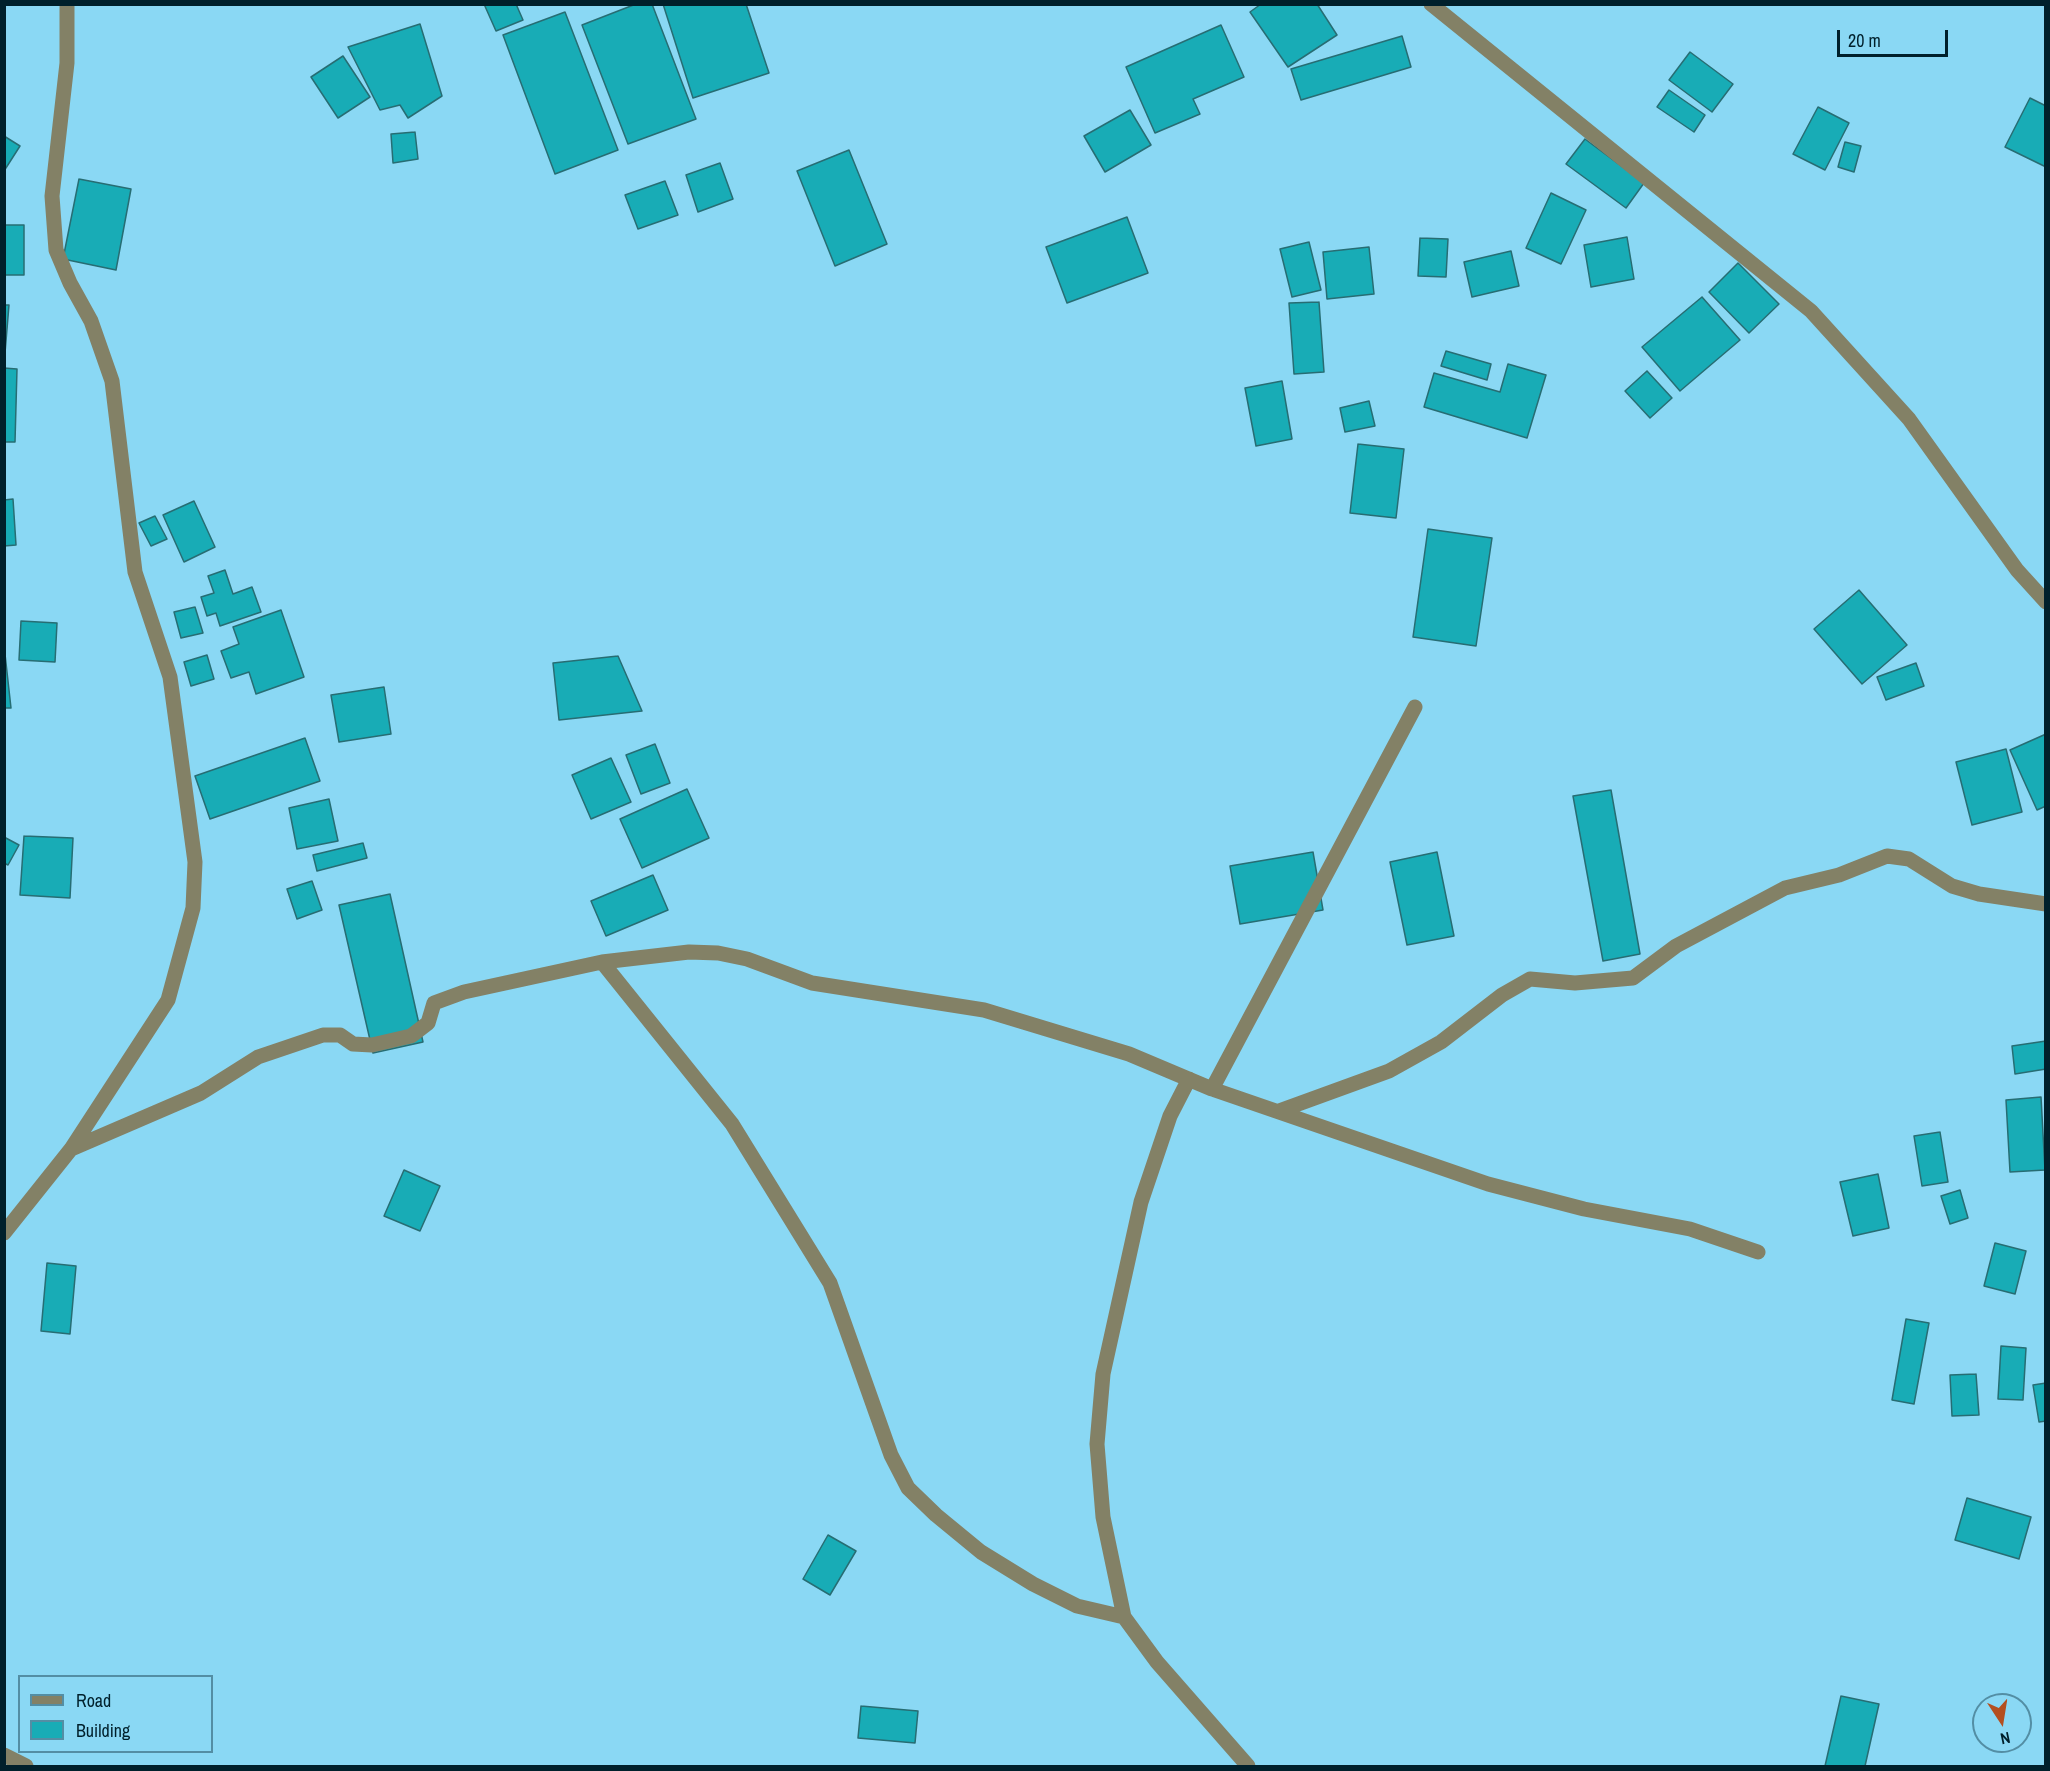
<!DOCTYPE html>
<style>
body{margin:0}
#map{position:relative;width:2050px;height:1771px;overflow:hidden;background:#8ad8f4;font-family:"Archivo Narrow",sans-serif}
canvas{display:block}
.frame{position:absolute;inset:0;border:6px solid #00202b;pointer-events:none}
.legend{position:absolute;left:18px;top:1675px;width:195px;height:78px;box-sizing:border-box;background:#8ad8f4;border:2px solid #538ea4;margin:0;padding:8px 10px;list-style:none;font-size:18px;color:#00202b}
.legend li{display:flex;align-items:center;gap:12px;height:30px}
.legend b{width:30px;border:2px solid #538ea4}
.north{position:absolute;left:1972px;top:1693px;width:60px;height:60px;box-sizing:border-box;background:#8ad8f4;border:2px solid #538ea4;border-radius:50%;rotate:168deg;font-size:16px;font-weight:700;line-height:24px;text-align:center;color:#00202b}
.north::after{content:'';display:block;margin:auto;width:21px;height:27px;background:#b44f1f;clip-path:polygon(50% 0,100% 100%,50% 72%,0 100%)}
.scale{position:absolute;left:1837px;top:30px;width:111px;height:27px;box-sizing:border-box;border:3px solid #00202b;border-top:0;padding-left:8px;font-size:18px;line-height:21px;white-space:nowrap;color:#00202b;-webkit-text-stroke:4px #8ad8f4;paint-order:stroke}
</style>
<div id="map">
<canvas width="2050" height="1771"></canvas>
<div class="frame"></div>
<ul class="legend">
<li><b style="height:8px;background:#838166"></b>Road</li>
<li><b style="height:16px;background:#18acb6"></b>Building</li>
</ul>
<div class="north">N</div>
<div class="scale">20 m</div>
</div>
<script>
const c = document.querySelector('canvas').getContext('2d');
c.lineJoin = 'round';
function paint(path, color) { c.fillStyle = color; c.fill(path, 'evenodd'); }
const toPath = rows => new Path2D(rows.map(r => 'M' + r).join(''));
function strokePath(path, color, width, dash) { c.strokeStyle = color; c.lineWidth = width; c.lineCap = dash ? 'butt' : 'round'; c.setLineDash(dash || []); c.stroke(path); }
const building = toPath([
 [484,4,516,4,523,20,496,31,484,4],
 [636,4,652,4,696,119,628,144,582,25,636,4],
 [663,4,746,4,769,73,693,98,663,4],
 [1261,4,1317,4,1337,35,1288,67,1250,12,1261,4],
 [565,12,618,150,555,174,503,35,565,12],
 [420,24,442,96,408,118,400,105,380,110,348,47,420,24],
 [1221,25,1244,77,1193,99,1200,114,1155,133,1126,67,1221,25],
 [1402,36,1411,67,1301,100,1291,69,1402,36],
 [1690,52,1733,84,1712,112,1669,80,1690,52],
 [343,56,370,97,338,118,311,77,343,56],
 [1669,90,1705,115,1694,132,1657,107,1669,90],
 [2030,98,2046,106,2046,167,2005,147,2030,98],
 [1818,107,1849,123,1825,170,1793,154,1818,107],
 [1130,110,1151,145,1105,172,1084,136,1130,110],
 [415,132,418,159,393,163,391,134,415,132],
 [4,136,20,146,4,171,4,136],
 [1585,139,1644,183,1626,208,1566,164,1585,139],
 [1845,142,1861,146,1854,172,1838,167,1845,142],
 [849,150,887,244,835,266,797,171,849,150],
 [720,163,733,199,698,212,686,175,720,163],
 [79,179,131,189,116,270,63,259,79,179],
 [665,181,678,215,638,229,625,195,665,181],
 [1551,193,1586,210,1561,264,1526,248,1551,193],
 [1127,217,1148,273,1067,303,1046,247,1127,217],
 [4,225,24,225,24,275,4,275,4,225],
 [1627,237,1634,279,1591,287,1584,245,1627,237],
 [1420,238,1448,239,1446,277,1418,276,1420,238],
 [1309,242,1321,290,1292,297,1280,249,1309,242],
 [1369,247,1374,294,1327,299,1323,252,1369,247],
 [1511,251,1519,286,1472,297,1464,262,1511,251],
 [1738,263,1779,304,1749,333,1709,292,1738,263],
 [1702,297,1740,340,1680,391,1642,347,1702,297],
 [1319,302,1324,372,1294,374,1289,303,1319,302],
 [4,305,9,305,5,353,4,353,4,305],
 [1446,351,1491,364,1487,380,1441,366,1446,351],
 [1508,364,1546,375,1527,438,1424,407,1434,373,1500,392,1508,364],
 [4,368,17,369,15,442,4,442,4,368],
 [1647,371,1672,398,1650,418,1625,391,1647,371],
 [1282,381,1292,439,1256,446,1245,388,1282,381],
 [1369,401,1375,426,1345,432,1340,408,1369,401],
 [1358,444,1404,449,1396,518,1350,513,1358,444],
 [13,499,16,545,4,546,4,500,13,499],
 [194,501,215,547,184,562,163,515,194,501],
 [155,516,167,539,151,546,139,523,155,516],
 [1428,529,1492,538,1476,646,1413,637,1428,529],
 [225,570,233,594,252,587,261,612,220,626,216,613,207,616,201,597,214,593,208,576,225,570],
 [1859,590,1907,645,1862,684,1814,629,1859,590],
 [195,607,203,633,181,638,174,612,195,607],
 [281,610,304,677,256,694,249,672,231,678,221,651,239,644,233,627,281,610],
 [21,621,57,623,55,662,19,660,21,621],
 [4,645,11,708,4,708,4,645],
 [207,655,214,679,191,686,184,662,207,655],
 [618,656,642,711,559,720,553,663,618,656],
 [1916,663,1924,686,1886,700,1877,677,1916,663],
 [384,687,391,734,339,742,331,695,384,687],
 [2046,734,2046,806,2037,810,2010,750,2046,734],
 [305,738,320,781,210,819,195,776,305,738],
 [655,744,670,783,641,794,626,755,655,744],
 [2006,749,2022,812,1972,825,1956,762,2006,749],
 [611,758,631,802,591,819,572,775,611,758],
 [687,789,709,838,642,868,620,819,687,789],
 [1611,790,1640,954,1603,961,1573,796,1611,790],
 [329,799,338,841,297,849,289,808,329,799],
 [24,836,73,838,70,898,20,895,24,836],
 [4,837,19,845,8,865,4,863,4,837],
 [363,843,367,858,317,871,313,855,363,843],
 [1313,852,1323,910,1240,924,1230,866,1313,852],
 [1437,852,1454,936,1407,945,1390,862,1437,852],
 [653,875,668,910,606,936,591,901,653,875],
 [312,881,322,910,297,919,287,889,312,881],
 [390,894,423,1042,373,1053,339,905,390,894],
 [2046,1041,2046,1069,2015,1074,2012,1046,2046,1041],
 [2041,1097,2045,1170,2010,1172,2006,1100,2041,1097],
 [1940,1132,1948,1182,1922,1186,1914,1136,1940,1132],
 [404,1170,440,1186,420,1231,384,1216,404,1170],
 [1878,1174,1889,1228,1853,1236,1840,1182,1878,1174],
 [1960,1190,1968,1218,1950,1224,1941,1196,1960,1190],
 [1995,1243,2026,1251,2015,1294,1984,1286,1995,1243],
 [47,1263,76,1266,70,1334,41,1331,47,1263],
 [1906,1319,1929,1323,1914,1404,1892,1400,1906,1319],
 [2001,1346,2026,1348,2023,1400,1998,1399,2001,1346],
 [1976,1374,1979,1415,1952,1416,1950,1375,1976,1374],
 [2046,1383,2046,1421,2039,1422,2033,1385,2046,1383],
 [1967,1498,2031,1517,2019,1559,1955,1540,1967,1498],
 [828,1535,856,1551,830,1595,803,1579,828,1535],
 [1841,1696,1879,1704,1865,1766,1825,1766,1841,1696],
 [861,1706,918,1711,915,1743,858,1738,861,1706]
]);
paint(building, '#18acb6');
strokePath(building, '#276d73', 1.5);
strokePath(toPath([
 [1431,4,1811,311,1909,419,2017,570,2046,602],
 [602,962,732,1124,830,1283,891,1455,908,1488,936,1515,981,1552,1033,1584,1077,1606,1124,1617],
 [1189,1079,1170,1116,1141,1202,1103,1374,1097,1444,1103,1517,1124,1617,1157,1662,1248,1766],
 [1212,1089,1415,707],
 [1279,1111,1389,1071,1441,1042,1502,995,1530,979,1575,983,1633,978,1676,946,1785,888,1839,875,1887,856,1909,859,1952,886,1979,894,2046,904],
 [71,1149,201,1093,258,1057,323,1035,340,1035,353,1044,372,1045,411,1036,428,1023,434,1003,464,992,602,962,689,952,718,953,747,959,812,983,984,1010,1129,1054,1212,1089,1488,1184,1584,1209,1690,1229,1758,1252],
 [4,1233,71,1149,168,1000,193,908,195,862,170,677,135,572,112,381,91,321,70,283,56,250,52,196,67,63,67,4],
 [4,1755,26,1766]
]), '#838166', 15);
</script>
